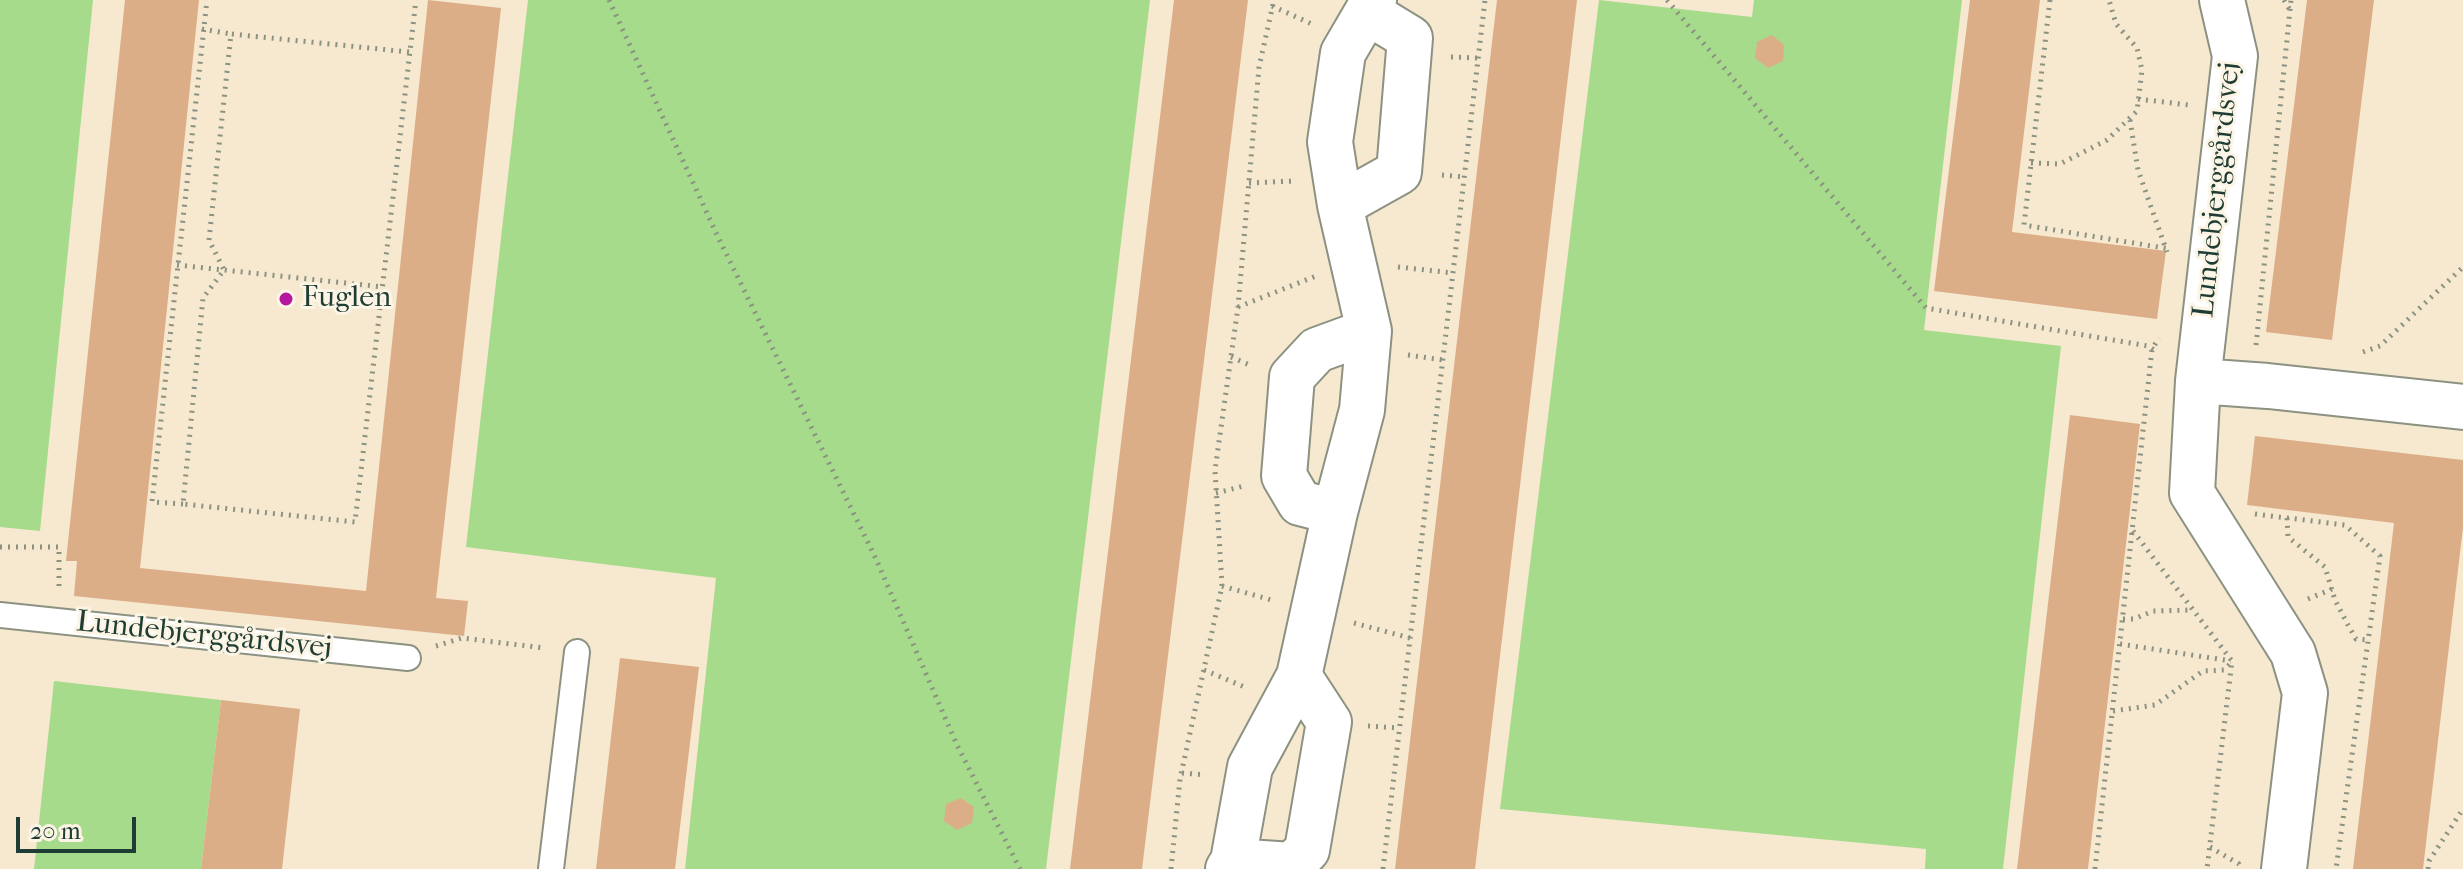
<!DOCTYPE html>
<meta charset="utf-8">
<style>
body{margin:0}
#map{position:relative;width:2463px;height:869px;overflow:hidden;background:#f7e8d0;font-family:"IM FELL French Canon",serif}
canvas{display:block}
.scale{position:absolute;left:16px;top:817px;width:120px;height:36px;box-sizing:border-box;border:4px solid #1f3d34;border-top:0;padding-left:10px;font-size:24px;line-height:28px;white-space:nowrap;color:#1f3d34;-webkit-text-stroke:6px #fcf5e5;paint-order:stroke}
</style>
<div id="map">
<canvas width="2463" height="869"></canvas>
<div class="scale">20 m</div>
</div>
<script>
const c = document.querySelector('canvas').getContext('2d');
c.lineJoin = 'round';
function paint(path, color) { c.fillStyle = color; c.fill(path, 'evenodd'); }
const toPath = rows => new Path2D(rows.map(r => 'M' + r).join(''));
function strokePath(path, color, width, dash) { c.strokeStyle = color; c.lineWidth = width; c.lineCap = dash ? 'butt' : 'round'; c.setLineDash(dash || []); c.stroke(path); }
function write(font, color, halo, rows, align = 'center') {
  c.font = font + ' "IM FELL French Canon",serif'; c.lineWidth = 6; c.setLineDash([]); c.textBaseline = 'middle'; c.strokeStyle = halo; c.fillStyle = color; for (const [text, x, y, turn = 0] of rows) {
    c.save(); c.translate(x, y); c.rotate((+turn || 0) * Math.PI / 180); c.textAlign = isNaN(turn) ? turn : align; if (halo) c.strokeText(text, 0, 0); c.fillText(text, 0, 0); c.restore();
  }
}
paint(toPath([
 [0,0,93,0,40,531,0,527],
 [528,0,1150,0,1046,869,685,869,716,578,466,547],
 [1599,0,1752,17,1754,0,1962,0,1924,330,2061,346,2003,869,1925,869,1926,849,1500,809],
 [54,681,221,700,201,869,34,869]
]), '#a6db8b');
paint(toPath([
 [125,0,199,0,140,568,366,591,428,0,501,8,436,598,468,601,464,636,74,596,77,561,66,561],
 [1174,0,1248,0,1142,869,1070,869],
 [1497,0,1577,0,1475,869,1395,869],
 [1970,0,2040,0,2012,232,2166,251,2157,319,1934,291],
 [2307,0,2374,0,2332,340,2266,332],
 [1772,35,1784,45,1783,61,1768,68,1755,58,1757,42],
 [2070,415,2140,424,2088,869,2017,869],
 [2255,436,2463,460,2463,527,2423,869,2353,869,2394,523,2247,505],
 [620,658,699,667,675,869,596,869],
 [221,700,300,709,282,869,201,869],
 [961,798,974,807,972,823,957,830,944,821,946,804]
]), '#dcae88');
const service = toPath([
 [0,615,408,658],
 [551,869,577,652]
]);
const minor = toPath([
 [2222,0,2235,56,2198,381,2192,493,2293,653,2305,693,2284,869],
 [1340,205,1399,172,1410,38,1367,12],
 [2198,381,2268,386,2463,407],
 [1335,512,1300,503,1284,476,1292,377,1317,350,1369,331],
 [1233,861,1292,865,1307,850,1329,722,1299,676],
 [1228,869,1233,861,1250,767,1299,676,1335,512,1362,410,1369,331,1340,205,1330,142,1343,53,1374,0]
]);
strokePath(service, '#8b9282', 28);
strokePath(minor, '#8b9282', 48);
strokePath(toPath([
 [609,0,718,237,876,559,957,745,1020,869],
 [1667,0,1926,308,2148,346,2154,350],
 [2050,0,2024,225,2170,249],
 [2284,0,2290,10],
 [1272,6,1312,24],
 [202,29,231,34],
 [409,52,231,34,209,240,224,270,203,298,183,504,355,522,416,0],
 [1451,57,1478,58],
 [2138,99,2189,105],
 [2130,120,2138,170,2167,252],
 [2031,163,2060,164,2107,140,2137,111,2142,70,2137,48,2116,24,2109,0],
 [1442,175,1465,177],
 [1249,183,1294,181],
 [177,265,383,287],
 [1398,267,1453,273],
 [1238,307,1316,276],
 [2256,345,2291,0],
 [2363,352,2380,346,2463,267],
 [1408,355,1443,360],
 [1231,357,1252,366],
 [1216,493,1244,486],
 [183,504,152,502,207,0],
 [2255,514,2345,525,2380,556,2336,869],
 [2287,518,2288,537,2325,567,2335,600,2348,625,2356,639,2368,640],
 [2133,531,2232,661,2207,869],
 [0,547,59,547,59,591],
 [1222,586,1275,601],
 [2308,599,2332,589],
 [2123,619,2134,619,2153,611,2192,610],
 [1354,623,1410,638],
 [2120,644,2231,661],
 [436,646,462,638,544,648],
 [1204,670,1247,688],
 [2113,711,2155,705,2203,671,2224,670,2232,662],
 [1368,726,1399,728],
 [1182,773,1206,775],
 [2210,847,2239,864,2241,868],
 [1171,869,1180,779,1222,586,1215,470,1238,307,1259,67,1274,0],
 [1383,869,1485,0],
 [2095,869,2152,349,2159,338],
 [2428,869,2429,861,2463,809]
]), '#8b9282', 5, [2, 6]);
strokePath(service, '#fff', 24);
strokePath(minor, '#fff', 44);
for (const [x, y, r, color] of [
 [286,299,8,"#b5179e"]
]) { const dot = new Path2D(); dot.arc(x, y, r, 0, 2 * Math.PI); c.fillStyle = color; c.fill(dot); strokePath(dot, '#fcf5e5', 3); }
write('30px', '#1f3d34', '#fcf5e5', [
 ["Lundebjerggårdsvej",2218,190,-84],
 ["Lundebjerggårdsvej",204,636,6]
]);
write('30px', '#1f3d34', '#fcf5e5', [
 ["Fuglen",302,299]
], 'left');
</script>
